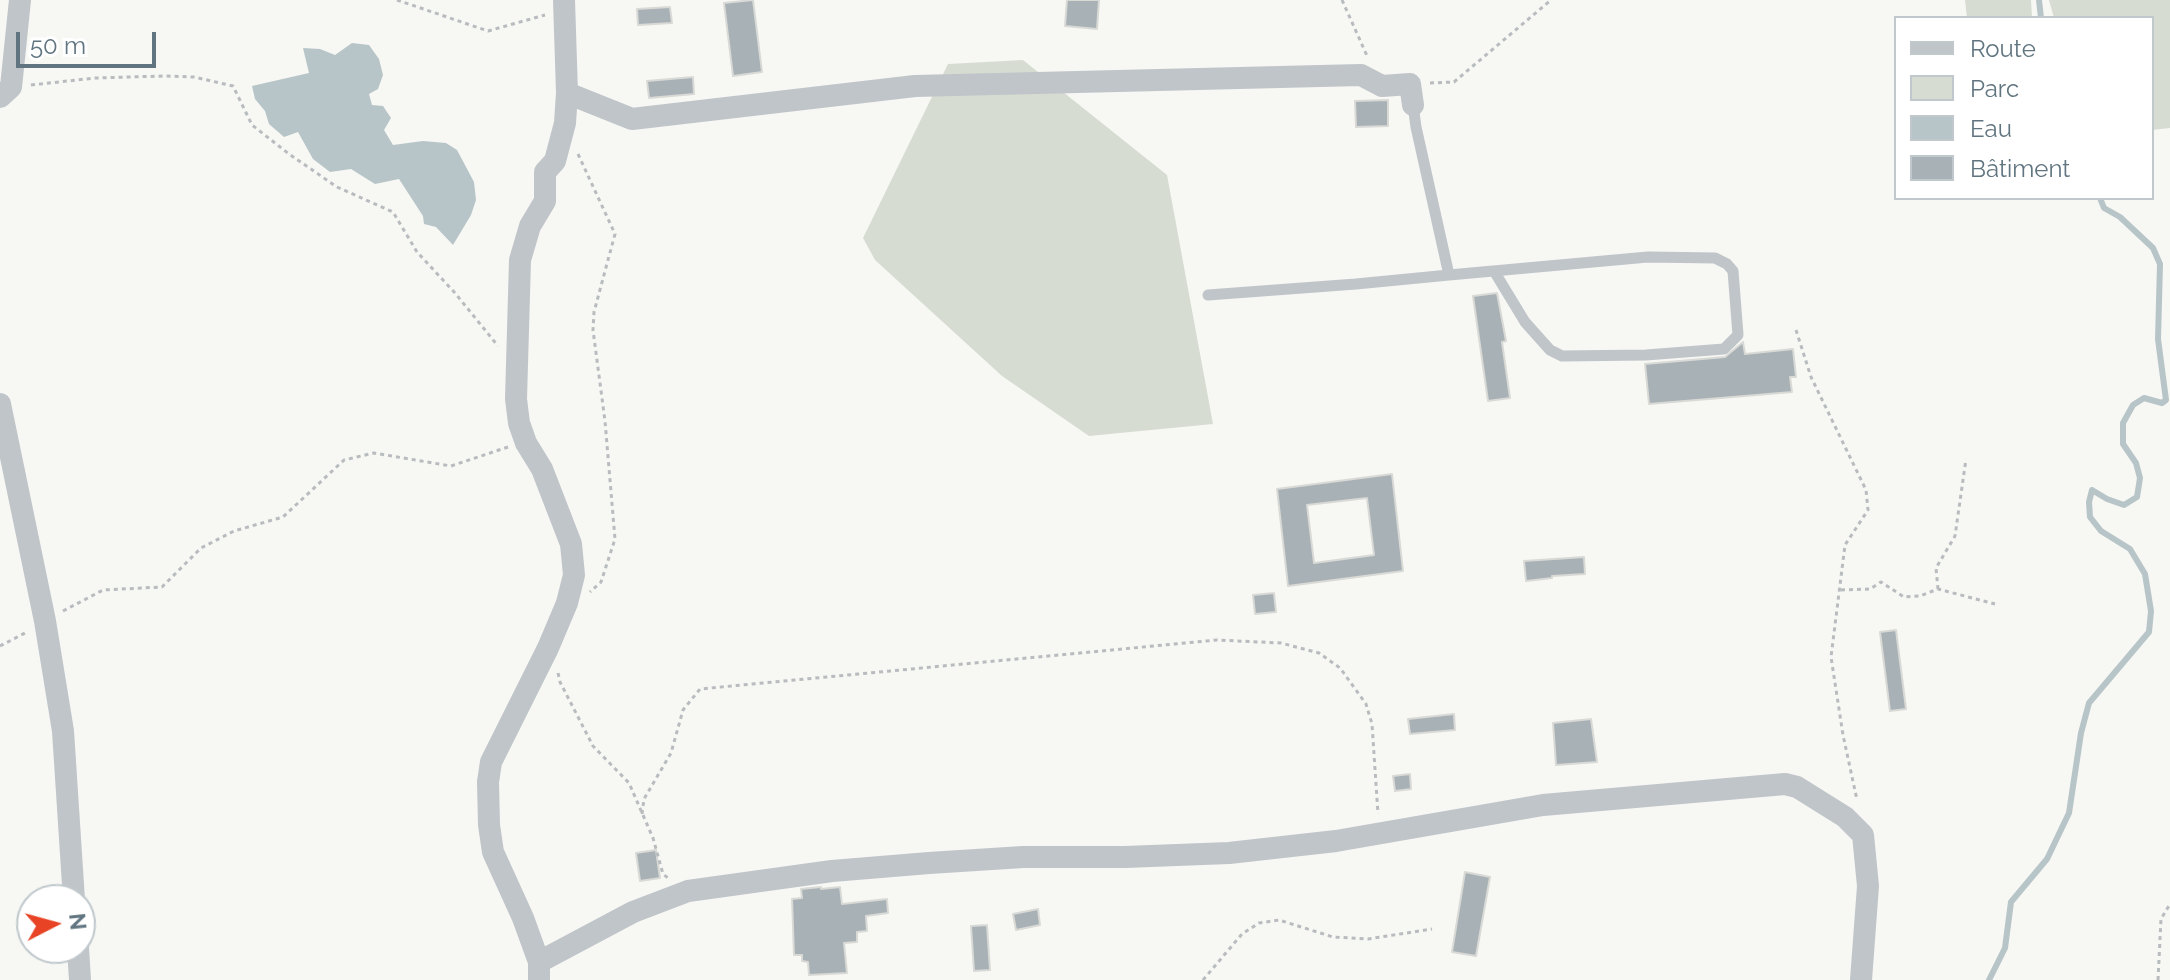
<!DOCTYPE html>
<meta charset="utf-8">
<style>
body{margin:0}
#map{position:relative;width:2170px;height:980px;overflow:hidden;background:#f7f7f4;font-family:Raleway,sans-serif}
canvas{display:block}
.legend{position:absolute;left:1894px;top:16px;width:260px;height:184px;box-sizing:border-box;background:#fff;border:2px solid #c0c8cc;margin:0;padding:10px 14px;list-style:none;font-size:24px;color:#617580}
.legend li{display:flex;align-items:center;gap:16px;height:40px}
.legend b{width:40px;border:2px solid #c0c8cc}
.north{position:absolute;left:16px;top:884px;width:80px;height:80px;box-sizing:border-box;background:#fff;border:2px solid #c0c8cc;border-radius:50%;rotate:84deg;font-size:22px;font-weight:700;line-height:32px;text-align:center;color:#617580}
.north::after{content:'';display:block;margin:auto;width:28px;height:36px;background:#e74324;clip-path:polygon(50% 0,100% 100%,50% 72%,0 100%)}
.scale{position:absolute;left:16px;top:32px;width:140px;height:36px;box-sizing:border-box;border:4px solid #617580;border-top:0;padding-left:10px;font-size:24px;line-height:28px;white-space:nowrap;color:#617580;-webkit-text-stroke:6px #fff;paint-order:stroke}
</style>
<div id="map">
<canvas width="2170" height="980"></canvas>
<ul class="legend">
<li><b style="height:10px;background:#c0c5c9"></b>Route</li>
<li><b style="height:22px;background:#d7dcd3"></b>Parc</li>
<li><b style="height:22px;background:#b7c5c8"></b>Eau</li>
<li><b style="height:22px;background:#a7b1b6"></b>Bâtiment</li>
</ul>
<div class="north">N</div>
<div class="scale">50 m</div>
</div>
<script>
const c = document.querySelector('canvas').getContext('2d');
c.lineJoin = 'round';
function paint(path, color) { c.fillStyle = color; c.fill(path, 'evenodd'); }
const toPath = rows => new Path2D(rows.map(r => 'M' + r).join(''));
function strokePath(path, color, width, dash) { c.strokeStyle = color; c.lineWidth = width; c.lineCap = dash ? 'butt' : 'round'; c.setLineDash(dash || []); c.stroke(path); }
paint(toPath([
 [1965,0,2031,0,2032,18,1967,18],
 [2049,0,2170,0,2170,128,2152,130,2152,18,2054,18],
 [1023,60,1167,175,1213,424,1089,436,1002,376,875,260,863,238,948,64]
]), '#d7dcd3');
paint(toPath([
 [352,43,369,45,379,59,383,75,378,89,369,94,372,105,383,106,391,118,384,130,393,145,423,141,446,143,457,150,474,182,476,200,471,215,453,245,436,227,424,224,423,216,399,179,375,184,351,169,330,172,313,159,298,132,284,137,269,124,265,111,255,99,252,86,309,73,303,48,320,49,335,55]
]), '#b7c5c8');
strokePath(toPath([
 [2039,0,2041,18],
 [1989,980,2005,948,2011,902,2047,859,2069,813,2081,733,2089,703,2149,632,2151,611,2145,574,2130,549,2101,531,2090,517,2089,502,2092,490,2107,499,2124,505,2137,497,2140,478,2136,463,2123,444,2123,423,2133,405,2144,398,2162,403,2166,400,2158,339,2160,264,2153,248,2120,217,2104,208,2100,198]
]), '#b7c5c8', 6);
const building = toPath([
 [753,0,762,72,733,76,724,3,753,0],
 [1067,0,1099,0,1097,29,1065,26,1067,0],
 [670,7,672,23,638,25,637,9,670,7],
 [693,77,694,94,649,98,647,81,693,77],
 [1388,100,1388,126,1356,127,1355,101,1388,100],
 [1497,293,1506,341,1502,342,1510,398,1488,401,1473,296,1497,293],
 [1743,342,1745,354,1793,349,1796,377,1790,377,1792,392,1649,404,1645,364,1725,357,1743,342],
 [1392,474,1403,571,1288,586,1277,489,1392,474],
 [1367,498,1374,555,1314,563,1307,505,1367,498],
 [1584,557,1585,574,1552,576,1552,578,1526,581,1524,561,1584,557],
 [1274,593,1276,612,1255,614,1253,595,1274,593],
 [1896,630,1906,709,1890,711,1880,632,1896,630],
 [1454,714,1455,730,1410,734,1408,719,1454,714],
 [1591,719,1597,762,1556,765,1553,723,1591,719],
 [1410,774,1411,789,1395,791,1393,776,1410,774],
 [656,850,660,878,640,881,636,853,656,850],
 [1465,872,1490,877,1476,956,1452,952,1465,872],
 [821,887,821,889,840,887,842,904,887,899,888,913,866,916,867,931,857,932,857,942,844,943,847,973,809,975,808,962,802,961,802,955,794,955,792,899,802,898,801,889,821,887],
 [1038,909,1040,925,1016,930,1013,914,1038,909],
 [987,925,990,970,974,971,971,926,987,925]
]);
paint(building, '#a7b1b6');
strokePath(building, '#d9d9d6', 2);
strokePath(toPath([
 [397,0,488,31,545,15],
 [1342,0,1368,58],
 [1430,83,1454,82,1551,0],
 [31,85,95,78,164,76,194,77,233,86,252,125,289,154,337,187,393,212,417,252,455,293,498,346],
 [578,154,615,234,594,312,593,330,605,421,615,539,601,582,590,592],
 [1796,330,1811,377,1866,490,1868,510,1845,545,1831,657,1843,735,1857,800],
 [1938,589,1936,568,1955,536,1966,459],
 [1841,590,1870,589,1881,582,1904,597,1920,596,1938,589,1995,604],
 [63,611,103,590,162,587,201,548,234,531,283,517,344,460,374,453,451,466,508,447],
 [0,646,25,633],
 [558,673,560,682,593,746,629,783,653,838,663,874,668,878],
 [642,814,644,799,671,753,683,710,700,689,1217,640,1281,643,1319,653,1340,668,1366,704,1372,724,1378,814],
 [1203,980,1242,934,1259,923,1279,920,1333,937,1368,939,1432,929],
 [2158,980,2161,919,2170,904]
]), '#b8bcbf', 3, [4, 4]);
strokePath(toPath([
 [1413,105,1416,127,1449,275],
 [1208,295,1356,284,1449,275,1648,257,1715,258,1727,264,1733,271,1738,335,1724,349,1646,355,1562,356,1550,350,1525,322,1494,271]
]), '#c0c5c9', 11);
strokePath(toPath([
 [567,93,632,119,915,86,1361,75,1382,86,1410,84,1413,105],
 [0,97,11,87,20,0],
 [0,404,45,621,63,731,74,900],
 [78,948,80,980],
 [539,962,633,912,688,891,832,871,929,863,1023,857,1125,857,1229,853,1336,841,1543,805,1785,784,1797,787,1845,817,1863,835,1868,886,1861,980],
 [539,980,539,962,523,918,493,852,489,825,488,782,491,762,548,648,567,603,574,575,571,544,542,469,526,443,519,423,516,399,520,260,530,226,545,201,545,172,555,161,565,123,567,93,564,0]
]), '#c0c5c9', 22);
</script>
